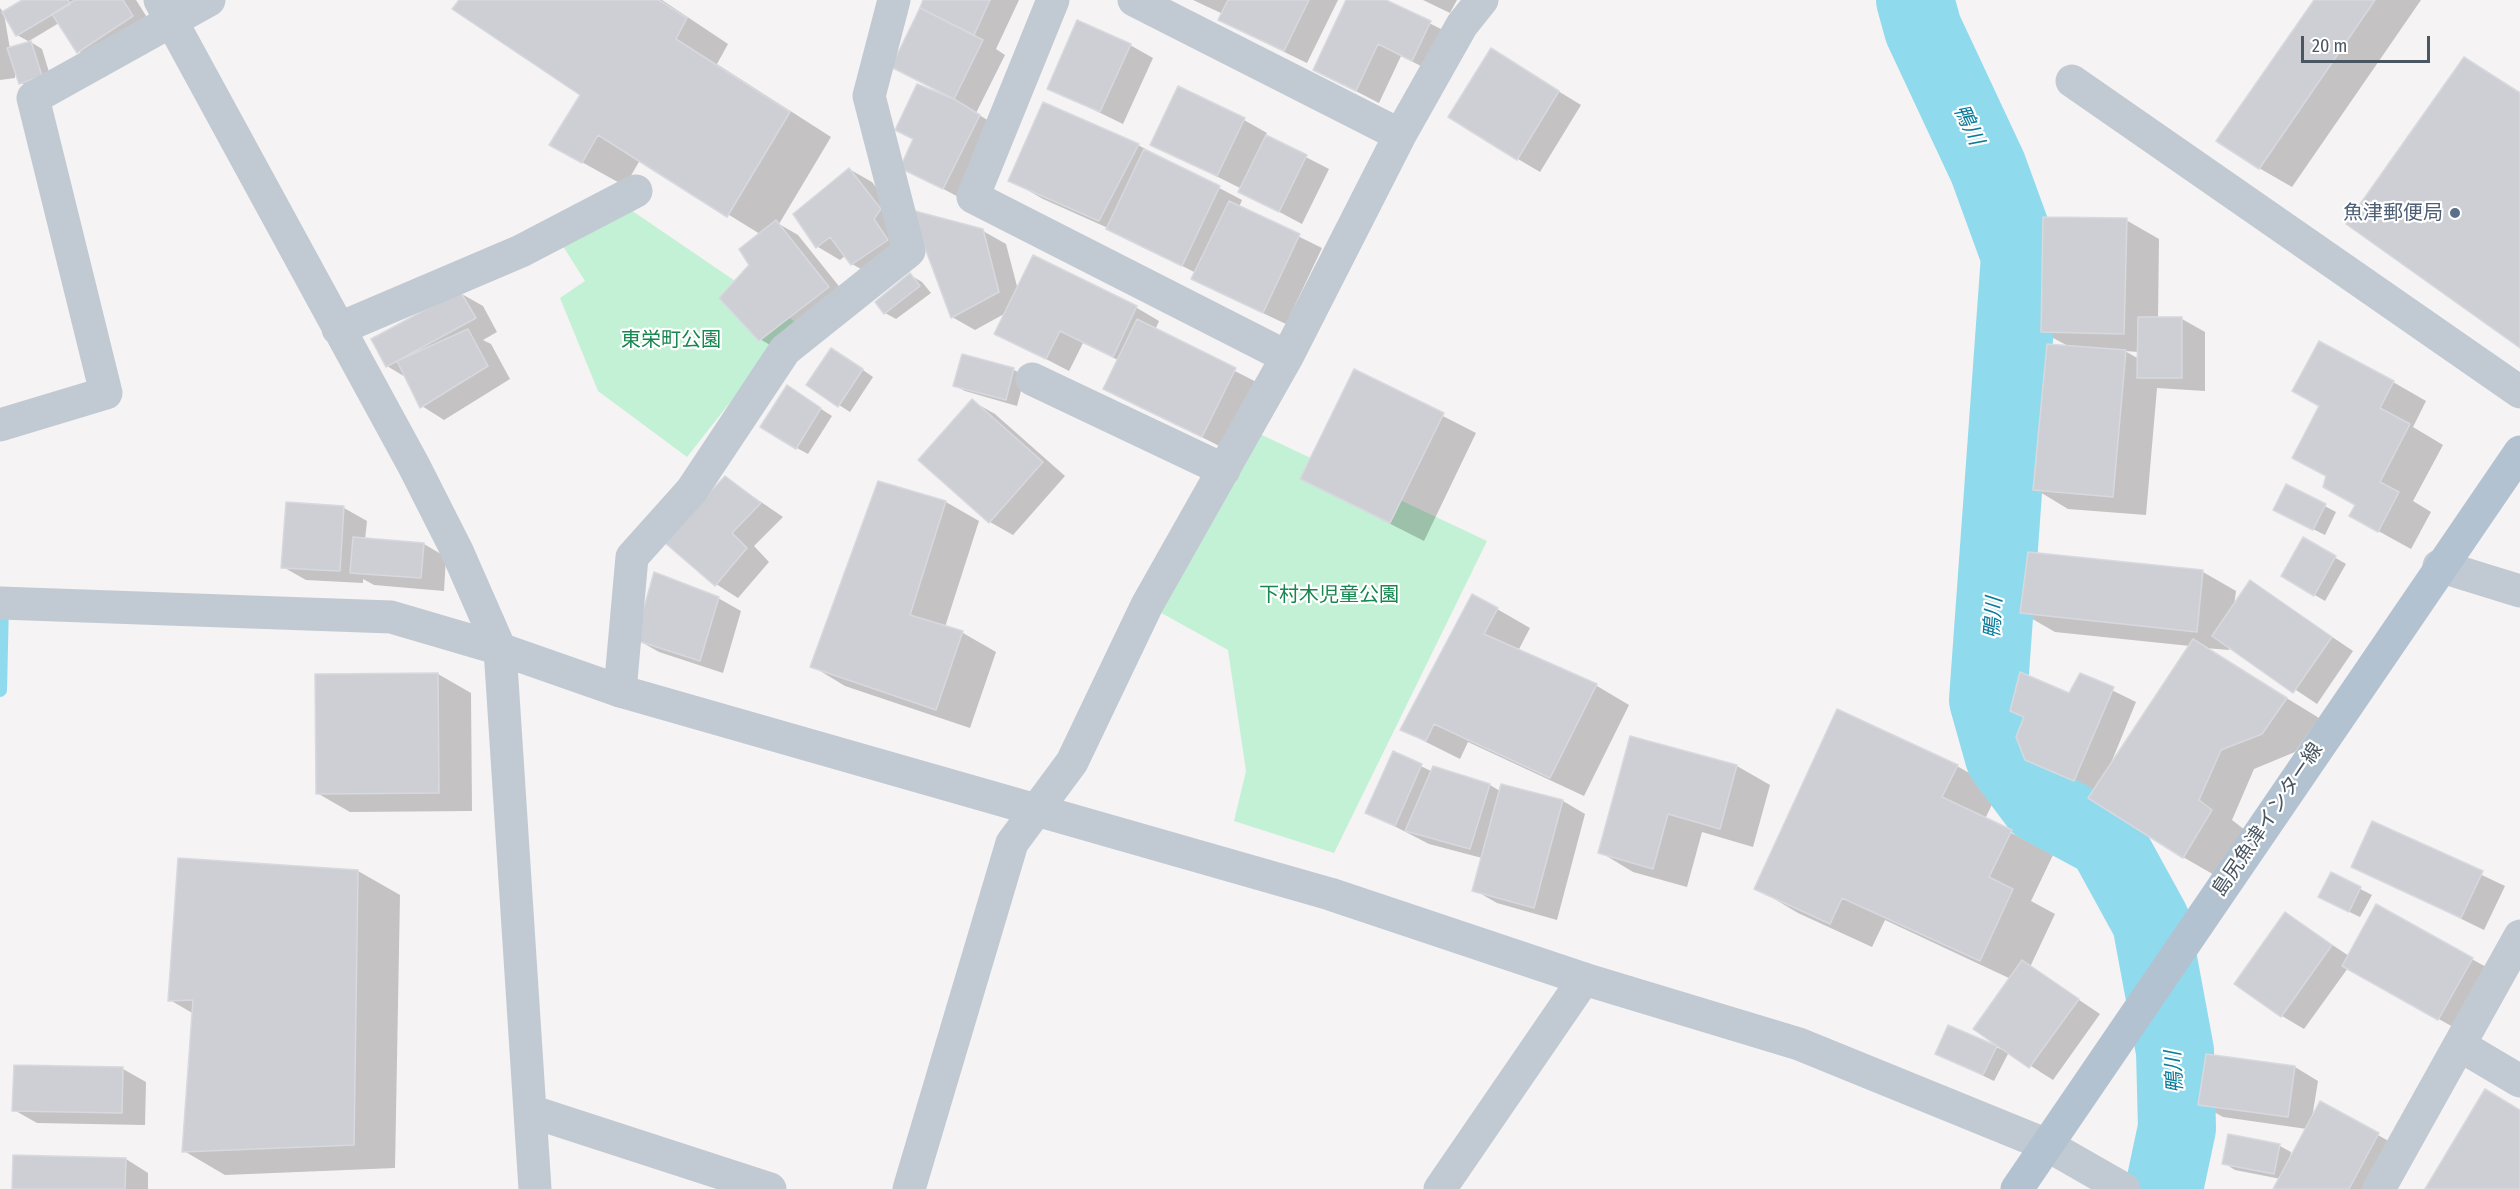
<!DOCTYPE html>
<meta charset="utf-8">
<style>
body{margin:0}
#map{position:relative;width:2520px;height:1189px;overflow:hidden;background:#f5f3f3;font-family:"Fira Sans Condensed",sans-serif}
canvas{display:block}
.scale{position:absolute;left:2301px;top:36px;width:129px;height:27px;box-sizing:border-box;border:3px solid #4a5661;border-top:0;padding-left:8px;font-size:18px;line-height:21px;white-space:nowrap;color:#4a5661;-webkit-text-stroke:4px #fff;paint-order:stroke}
</style>
<div id="map">
<canvas width="2520" height="1189"></canvas>
<div class="scale">20 m</div>
</div>
<script>
const c = document.querySelector('canvas').getContext('2d');
c.lineJoin = 'round';
function paint(path, color) { c.fillStyle = color; c.fill(path, 'evenodd'); }
const toPath = rows => new Path2D(rows.map(r => 'M' + r).join(''));
function strokePath(path, color, width, dash) { c.strokeStyle = color; c.lineWidth = width; c.lineCap = dash ? 'butt' : 'round'; c.setLineDash(dash || []); c.stroke(path); }
function write(font, color, halo, rows, align = 'center') {
  c.font = font + ' "Fira Sans Condensed","Noto Sans JP",sans-serif'; c.lineWidth = 4.5; c.setLineDash([]); c.textBaseline = 'middle'; c.strokeStyle = halo; c.fillStyle = color; for (const [text, x, y, turn = 0] of rows) {
    c.save(); c.translate(x, y); c.rotate((+turn || 0) * Math.PI / 180); c.textAlign = isNaN(turn) ? turn : align; if (halo) c.strokeText(text, 0, 0); c.fillText(text, 0, 0); c.restore();
  }
}
paint(toPath([
 [603,191,794,321,687,457,598,391,560,298,585,281,549,224],
 [1247,428,1487,541,1334,853,1234,821,1246,771,1228,650,1147,605]
]), '#c3f1d5');
paint(toPath([
 [25,0,136,0,155,30,101,65,78,51,59,23,29,41,42,49,52,82,32,89,21,83,15,67,15,78,0,80,0,8,4,13],
 [4,14,17,35,30,42,10,49],
 [460,0,662,0,728,44,717,64,831,137,779,224,798,235,850,300,783,353,760,339,751,265,760,234,640,160,625,186,551,145,582,95],
 [923,0,1019,0,996,49,1005,55,976,113,1002,129,966,201,902,167,940,92,893,66],
 [1193,0,1338,0,1307,63,1243,32,1220,19,1223,14],
 [1348,0,1383,0,1453,35,1435,73,1401,56,1379,103,1315,70],
 [1423,0,1457,0,1450,13],
 [2316,0,2421,0,2292,187,2259,168],
 [1130,45,1153,58,1123,124,1049,88],
 [2465,59,2520,92,2520,346],
 [1514,64,1581,105,1540,172,1518,159],
 [1044,104,1138,145,1242,200,1239,207,1322,248,1286,324,1216,291,1193,278,1196,273,1108,228,1043,199,1010,180],
 [1244,120,1267,133,1265,136,1329,169,1302,224,1240,191,1242,189,1152,144],
 [849,169,872,182,903,223,910,253,875,277,852,264,846,255,840,260,818,247,795,214],
 [2126,220,2159,239,2158,319,2182,319,2205,332,2205,391,2157,388,2146,515,2068,509,2035,489,2070,347,2042,332],
 [2125,351,2139,352,2139,359],
 [983,231,1006,244,1018,290,1034,257,1137,308,1159,321,1155,330,1268,388,1235,454,1105,388,1118,360,1083,343,1069,371,996,333,1006,313,975,330,952,317],
 [910,275,922,282,931,293,896,319,885,313],
 [460,293,483,306,497,332,483,340,491,344,510,379,444,420,422,406,407,378,387,366],
 [963,355,1014,370,1025,376,1017,406,965,391,954,385],
 [843,356,873,377,850,412,839,405],
 [1355,371,1476,433,1424,541,1302,479],
 [2393,382,2426,401,2413,427,2443,445,2413,501,2431,512,2411,549,2351,516,2357,505,2327,477,2294,458,2321,406],
 [798,394,832,416,808,454,797,448],
 [972,401,995,414,1065,476,1013,535,990,522,920,460],
 [726,478,783,517,754,546,769,562,738,598,716,584],
 [879,483,946,502,979,521,945,627,963,633,996,652,970,728,845,686,812,666],
 [2287,486,2336,512,2325,535,2287,516],
 [344,508,367,521,365,540,424,544,446,557,444,591,374,585,363,579,363,583,306,580,283,567],
 [2303,539,2346,564,2325,601,2283,576],
 [2203,572,2236,591,2234,606,2251,582,2353,651,2317,704,2230,646,2229,650,2205,648,2319,718,2295,752,2254,769,2232,820,2245,830,2216,876,2183,857,2094,792,2026,759,2026,718,2012,710,2070,695,2081,675,2136,702,2109,768,2190,646,2055,632,2022,613],
 [718,598,741,611,723,673,659,652,636,639],
 [1497,609,1530,628,1518,651,1597,686,1629,705,1584,796,1468,742,1460,759,1402,730],
 [438,674,471,693,472,811,350,812,317,793],
 [1632,737,1737,766,1770,785,1753,847,1702,832,1687,887,1633,872,1600,852],
 [1394,753,1433,772,1434,768,1490,785,1500,791,1563,801,1585,814,1557,920,1497,903,1474,890,1482,858,1429,844,1367,812],
 [1957,766,1999,790,1985,819,2053,855,2031,901,2055,914,2030,967,2100,1014,2053,1080,2009,1052,1994,1081,1948,1059,1949,1027,2003,1050,2011,979,1885,920,1872,947,1798,913,1756,888],
 [2372,823,2505,886,2484,930,2353,866],
 [358,871,400,895,395,1168,225,1175,184,1151,194,1014,170,1000],
 [2331,874,2372,895,2360,917,2331,903],
 [2377,906,2495,972,2462,1032,2348,968,2304,1029,2282,1016,2286,914,2349,956],
 [2207,1055,2295,1067,2318,1081,2312,1118,2321,1103,2401,1148,2379,1189,2275,1189,2281,1179,2235,1170,2224,1163,2280,1146,2291,1152,2289,1161,2307,1129,2223,1117,2200,1104],
 [123,1069,146,1082,145,1125,37,1123,14,1110],
 [126,1159,148,1173,148,1189,13,1189]
]), '#0003');
strokePath(toPath([
 [0,690,2,603]
]), '#90daee', 14);
strokePath(toPath([
 [1915,0,1923,29,1988,168,2020,256,1988,700,2004,757,2039,804,2106,840,2151,922,2175,1051,2177,1128,2164,1189]
]), '#90daee', 78);
const building = toPath([
 [22,0,68,0,70,4,16,36,2,12,22,0],
 [75,0,123,0,133,16,77,53,52,14,75,0],
 [459,0,659,0,687,18,676,39,790,112,727,217,598,135,582,163,549,145,580,95,452,9,459,0],
 [923,0,990,0,974,35,920,8,923,0],
 [1228,0,1309,0,1284,51,1218,20,1228,0],
 [1346,0,1386,0,1431,21,1412,61,1378,44,1356,91,1313,70,1346,0],
 [2314,0,2375,0,2259,169,2216,141,2314,0],
 [920,8,983,40,954,99,891,67,920,8],
 [1077,20,1131,44,1100,112,1047,89,1077,20],
 [31,41,42,76,19,84,7,48,31,41],
 [1491,48,1559,91,1517,160,1448,117,1491,48],
 [2464,57,2520,93,2520,348,2346,224,2464,57],
 [917,84,954,99,980,115,943,189,900,168,913,139,895,130,917,84],
 [1178,86,1245,118,1217,176,1150,145,1178,86],
 [1043,102,1139,144,1099,221,1008,181,1043,102],
 [1266,135,1307,155,1279,212,1238,192,1266,135],
 [1144,149,1220,186,1182,266,1106,229,1144,149],
 [849,168,881,209,874,219,888,240,851,265,830,237,816,248,793,214,849,168],
 [1229,201,1300,234,1263,313,1191,279,1229,201],
 [911,210,983,229,999,292,951,318,911,210],
 [2043,217,2127,218,2124,334,2041,332,2043,217],
 [776,220,829,287,759,341,719,298,749,265,739,249,776,220],
 [1033,255,1137,306,1113,357,1060,331,1046,359,994,334,1033,255],
 [910,273,920,286,884,314,875,302,910,273],
 [460,291,476,318,386,367,371,339,460,291],
 [2138,317,2182,317,2182,378,2137,378,2138,317],
 [1137,319,1236,368,1202,437,1103,389,1137,319],
 [468,329,488,366,420,408,397,361,468,329],
 [2319,341,2394,381,2380,408,2410,424,2380,482,2399,492,2378,532,2349,516,2355,505,2323,487,2326,476,2292,458,2319,406,2292,391,2319,341],
 [2047,344,2126,350,2113,497,2033,490,2047,344],
 [831,348,863,369,838,407,806,385,831,348],
 [962,354,1014,368,1006,400,953,386,962,354],
 [1354,369,1444,413,1390,523,1300,479,1354,369],
 [787,385,821,408,796,449,760,427,787,385],
 [972,399,1043,462,989,523,918,460,972,399],
 [725,476,761,503,732,533,747,548,715,586,664,542,725,476],
 [878,481,946,501,910,615,963,631,936,710,810,667,878,481],
 [2286,484,2326,504,2313,530,2273,510,2286,484],
 [286,502,344,506,340,571,281,568,286,502],
 [353,537,424,543,421,578,350,573,353,537],
 [2303,537,2336,556,2314,596,2281,576,2303,537],
 [2028,552,2203,570,2197,632,2020,613,2028,552],
 [654,572,719,597,700,661,635,640,654,572],
 [2250,580,2332,637,2293,693,2212,636,2250,580],
 [1472,594,1498,608,1484,634,1597,684,1550,778,1434,724,1426,741,1400,730,1472,594],
 [2193,639,2287,698,2262,734,2221,750,2199,800,2212,810,2183,858,2088,798,2193,639],
 [2020,672,2069,693,2080,673,2114,687,2074,781,2025,760,2016,737,2024,717,2010,711,2020,672],
 [438,673,439,793,316,794,315,674,438,673],
 [1837,709,1958,765,1942,797,2012,830,1989,877,2013,889,1980,961,1842,898,1830,924,1754,889,1837,709],
 [1630,736,1737,765,1720,829,1668,814,1653,869,1598,853,1630,736],
 [1393,751,1422,764,1395,826,1365,813,1393,751],
 [1433,766,1490,784,1470,849,1405,831,1433,766],
 [1501,784,1563,800,1534,908,1472,891,1501,784],
 [2372,821,2483,871,2461,918,2351,867,2372,821],
 [178,858,358,870,354,1145,182,1152,193,1000,168,1001,178,858],
 [2331,872,2361,887,2349,912,2318,897,2331,872],
 [2376,904,2473,958,2438,1020,2342,966,2376,904],
 [2285,912,2332,945,2281,1017,2234,984,2285,912],
 [2022,960,2079,999,2029,1068,1973,1029,2022,960],
 [1948,1025,1997,1046,1983,1075,1935,1054,1948,1025],
 [2206,1054,2295,1066,2288,1117,2198,1105,2206,1054],
 [14,1065,123,1067,122,1113,12,1111,14,1065],
 [2485,1089,2520,1110,2520,1189,2425,1189,2485,1089],
 [2320,1101,2379,1133,2349,1189,2273,1189,2320,1101],
 [2228,1134,2280,1144,2274,1174,2222,1164,2228,1134],
 [13,1155,126,1158,125,1189,12,1189,13,1155]
]);
paint(building, '#cdcfd5');
strokePath(building, '#d7d9de', 1.5);
strokePath(toPath([
 [160,0,414,466,457,551,500,649,535,1189],
 [1053,0,973,197,1287,357],
 [1134,0,1400,135],
 [2072,81,2520,392],
 [338,329,521,251,636,191],
 [1032,379,1224,470],
 [0,425,106,393,33,98,209,0],
 [2439,566,2520,591],
 [620,691,632,557,692,490,785,350,909,251,869,96,894,0],
 [2461,1046,2520,1081],
 [530,1111,770,1189],
 [909,1189,1012,843,1072,762,1147,605,1287,357,1400,135,1462,25,1482,0],
 [1440,1189,1584,979],
 [2379,1189,2520,936]
]), '#c1cad2', 33);
strokePath(toPath([
 [0,603,391,617,500,649,620,691,1330,894,1584,979,1799,1044,2047,1145,2124,1189]
]), '#c1cad2', 33);
strokePath(toPath([
 [2017,1189,2520,452]
]), '#b3c2d1', 33);
for (const [x, y, r, color] of [
 [2455,213,6,"#5c6f8a"]
]) { const dot = new Path2D(); dot.arc(x, y, r, 0, 2 * Math.PI); c.fillStyle = color; c.fill(dot); strokePath(dot, '#fff', 2); }
write('20px', '#4e5e75', '#fff', [
 ["魚津郵便局",2443,213]
], 'right');
write('20px', '#17864f', '#fff', [
 ["東栄町公園",671,340],
 ["下村木児童公園",1329,595]
]);
write('20px', '#4a5661', '#fff', [
 ["島尻魚津インター線",2268,820,-56]
]);
write('italic 21px', '#0c7c9b', '#fff', [
 ["鴨川",1968,125,65],
 ["鴨川",1994,618,-86],
 ["鴨川",2175,1072,-93]
]);
</script>
